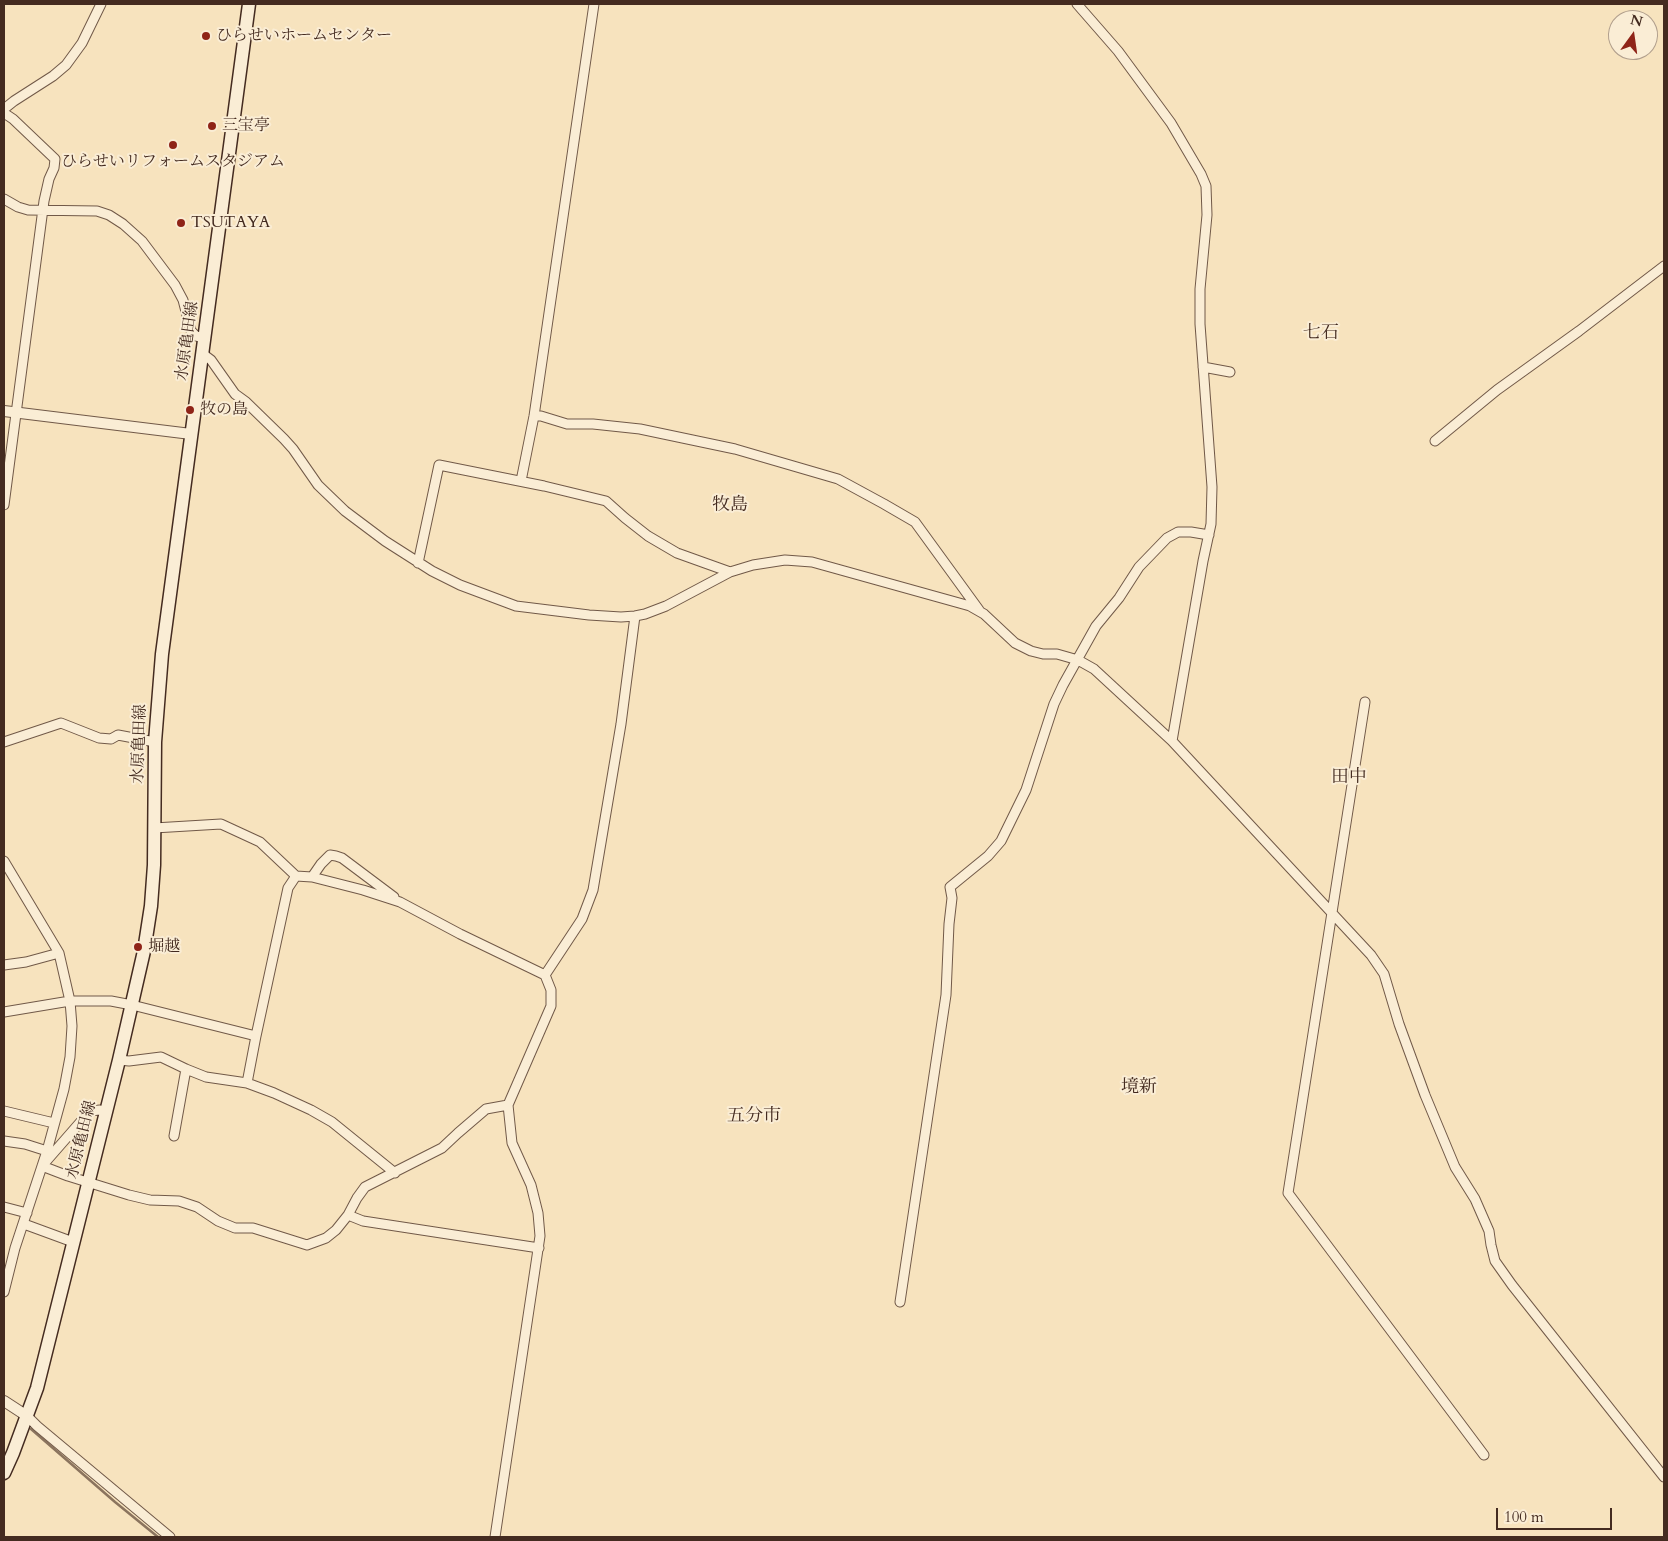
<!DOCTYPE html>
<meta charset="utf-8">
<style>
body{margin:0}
#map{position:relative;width:1668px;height:1541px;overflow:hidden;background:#f7e3be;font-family:Cardo,serif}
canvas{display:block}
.frame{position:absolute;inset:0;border:5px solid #442b20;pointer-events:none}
.north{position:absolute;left:1608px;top:10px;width:50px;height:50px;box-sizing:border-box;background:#faedd5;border:1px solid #b19f8d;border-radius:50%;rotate:14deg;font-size:14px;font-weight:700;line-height:20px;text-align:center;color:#442b20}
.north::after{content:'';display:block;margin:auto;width:18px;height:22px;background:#8f2418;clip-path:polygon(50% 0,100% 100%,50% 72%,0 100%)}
.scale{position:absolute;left:1496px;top:1508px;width:116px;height:22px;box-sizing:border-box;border:2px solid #442b20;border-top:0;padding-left:6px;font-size:15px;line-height:18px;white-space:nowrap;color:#442b20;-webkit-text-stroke:4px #faedd5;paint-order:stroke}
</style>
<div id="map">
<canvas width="1668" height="1541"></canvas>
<div class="frame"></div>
<div class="north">N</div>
<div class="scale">100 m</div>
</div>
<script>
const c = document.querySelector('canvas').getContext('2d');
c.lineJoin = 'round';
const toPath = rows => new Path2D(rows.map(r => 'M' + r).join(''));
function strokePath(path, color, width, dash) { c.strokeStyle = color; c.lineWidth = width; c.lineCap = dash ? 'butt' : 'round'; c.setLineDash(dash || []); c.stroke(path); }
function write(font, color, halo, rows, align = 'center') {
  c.font = font + ' Cardo,"Noto Serif JP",serif'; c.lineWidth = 4; c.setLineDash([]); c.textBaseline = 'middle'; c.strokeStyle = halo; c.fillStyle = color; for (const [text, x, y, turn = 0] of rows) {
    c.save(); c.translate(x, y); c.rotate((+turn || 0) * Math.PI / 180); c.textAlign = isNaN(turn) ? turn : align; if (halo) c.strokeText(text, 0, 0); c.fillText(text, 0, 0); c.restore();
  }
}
strokePath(toPath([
 [31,1429,115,1502,158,1537]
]), '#8b745e', 2.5);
const minor = toPath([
 [1077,4,1118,51,1171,123,1201,174,1206,186,1207,215,1200,289,1200,324,1212,487,1211,524,1203,561,1172,741],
 [4,109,14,101,53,76,66,65,82,43,101,4],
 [4,113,13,119,55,159,54,168,49,179,44,201,4,505],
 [4,199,18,207,28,210,97,211,109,215,123,224,142,241,175,285,183,300,191,331,196,336,205,338],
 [203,354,211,360,235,394,246,402,284,439,293,449,318,485,345,511,385,541,432,571,460,585,516,606,589,615,621,617,635,616,645,614,666,606,730,572,753,565,785,560,812,562,970,606,984,614,1015,643,1031,651,1043,654,1057,654,1078,660,1094,669,1172,741,1371,955,1384,974,1399,1024,1425,1095,1455,1167,1475,1199,1489,1231,1491,1245,1495,1261,1512,1285,1664,1477],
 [1203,367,1230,372],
 [534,416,541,416,567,424,593,424,640,429,735,449,838,479,884,504,915,522,979,610],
 [1435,441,1497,390,1579,331,1664,266],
 [521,481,534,416,594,4],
 [418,563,439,465,544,486,606,501,625,518,648,536,677,553,730,572],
 [1365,702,1288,1193,1484,1455],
 [4,742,61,723,99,738,111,739,118,735,155,742],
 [154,828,221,824,260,842,296,876,312,877,363,890,400,902,460,934,545,975,551,990,551,1006,508,1105,512,1143,531,1185,538,1213,540,1236,495,1537],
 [4,861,59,953,70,1001,72,1026,70,1057,64,1089,47,1151,15,1248,4,1292],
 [312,877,321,864,330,855,336,856,342,858,394,897],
 [4,965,26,962,59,953],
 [545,975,582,919,593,890,621,724,635,616],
 [4,1012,70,1001,111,1001,132,1005,256,1036],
 [119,1060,129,1061,161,1057,186,1069,206,1077,247,1083,274,1093,311,1110,332,1122,395,1173],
 [247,1083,256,1036,288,888,296,876],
 [4,1111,54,1123],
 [106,1112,100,1110,90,1111,42,1166,68,1176,129,1195,150,1200,179,1201,197,1207,218,1221,235,1228,253,1228,307,1245,326,1238,336,1230,348,1215,357,1198,365,1187,442,1148,458,1133,486,1109,508,1105],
 [174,1136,186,1069],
 [4,1141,25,1144,47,1151],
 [4,1207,27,1213],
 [348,1215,363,1221,539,1248],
 [24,1224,73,1242],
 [900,1302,946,995,949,924,952,898,950,887,988,856,1001,841,1026,790,1054,704,1063,685,1096,626,1119,598,1139,567,1167,538,1178,532,1191,532,1209,535],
 [27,1416,37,1426,170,1537]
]);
const tertiary = toPath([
 [4,411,191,434],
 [4,1401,27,1416]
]);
const secondary = toPath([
 [4,1473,13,1453,37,1388,119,1060,144,951,151,906,154,865,155,742,162,654,249,4]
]);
strokePath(minor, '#715948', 11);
strokePath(tertiary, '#715948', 12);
strokePath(secondary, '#442b20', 15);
strokePath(minor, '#faedd5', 9);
strokePath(tertiary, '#faedd5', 10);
strokePath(secondary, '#faedd5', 12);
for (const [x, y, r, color] of [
 [206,36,5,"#8f2418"],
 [212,126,5,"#8f2418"],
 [173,145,5,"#8f2418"],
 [181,223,5,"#8f2418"],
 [190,410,5,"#8f2418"],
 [138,947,5,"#8f2418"]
]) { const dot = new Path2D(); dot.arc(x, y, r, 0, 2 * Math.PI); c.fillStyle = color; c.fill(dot); strokePath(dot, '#faedd5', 2); }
write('16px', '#442b20', '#faedd5', [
 ["ひらせいホームセンター",216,36],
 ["三宝亭",222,126],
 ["ひらせいリフォームスタジアム",173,162,"center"],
 ["TSUTAYA",191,223],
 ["牧の島",200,410],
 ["堀越",148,947]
], 'left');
write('16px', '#442b20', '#faedd5', [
 ["水原亀田線",188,341,-82],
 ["水原亀田線",140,744,-88],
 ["水原亀田線",82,1140,-76]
]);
write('18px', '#442b20', '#faedd5', [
 ["七石",1321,334],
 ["牧島",730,506],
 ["田中",1349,778],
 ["境新",1139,1088],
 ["五分市",754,1117]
]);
</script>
